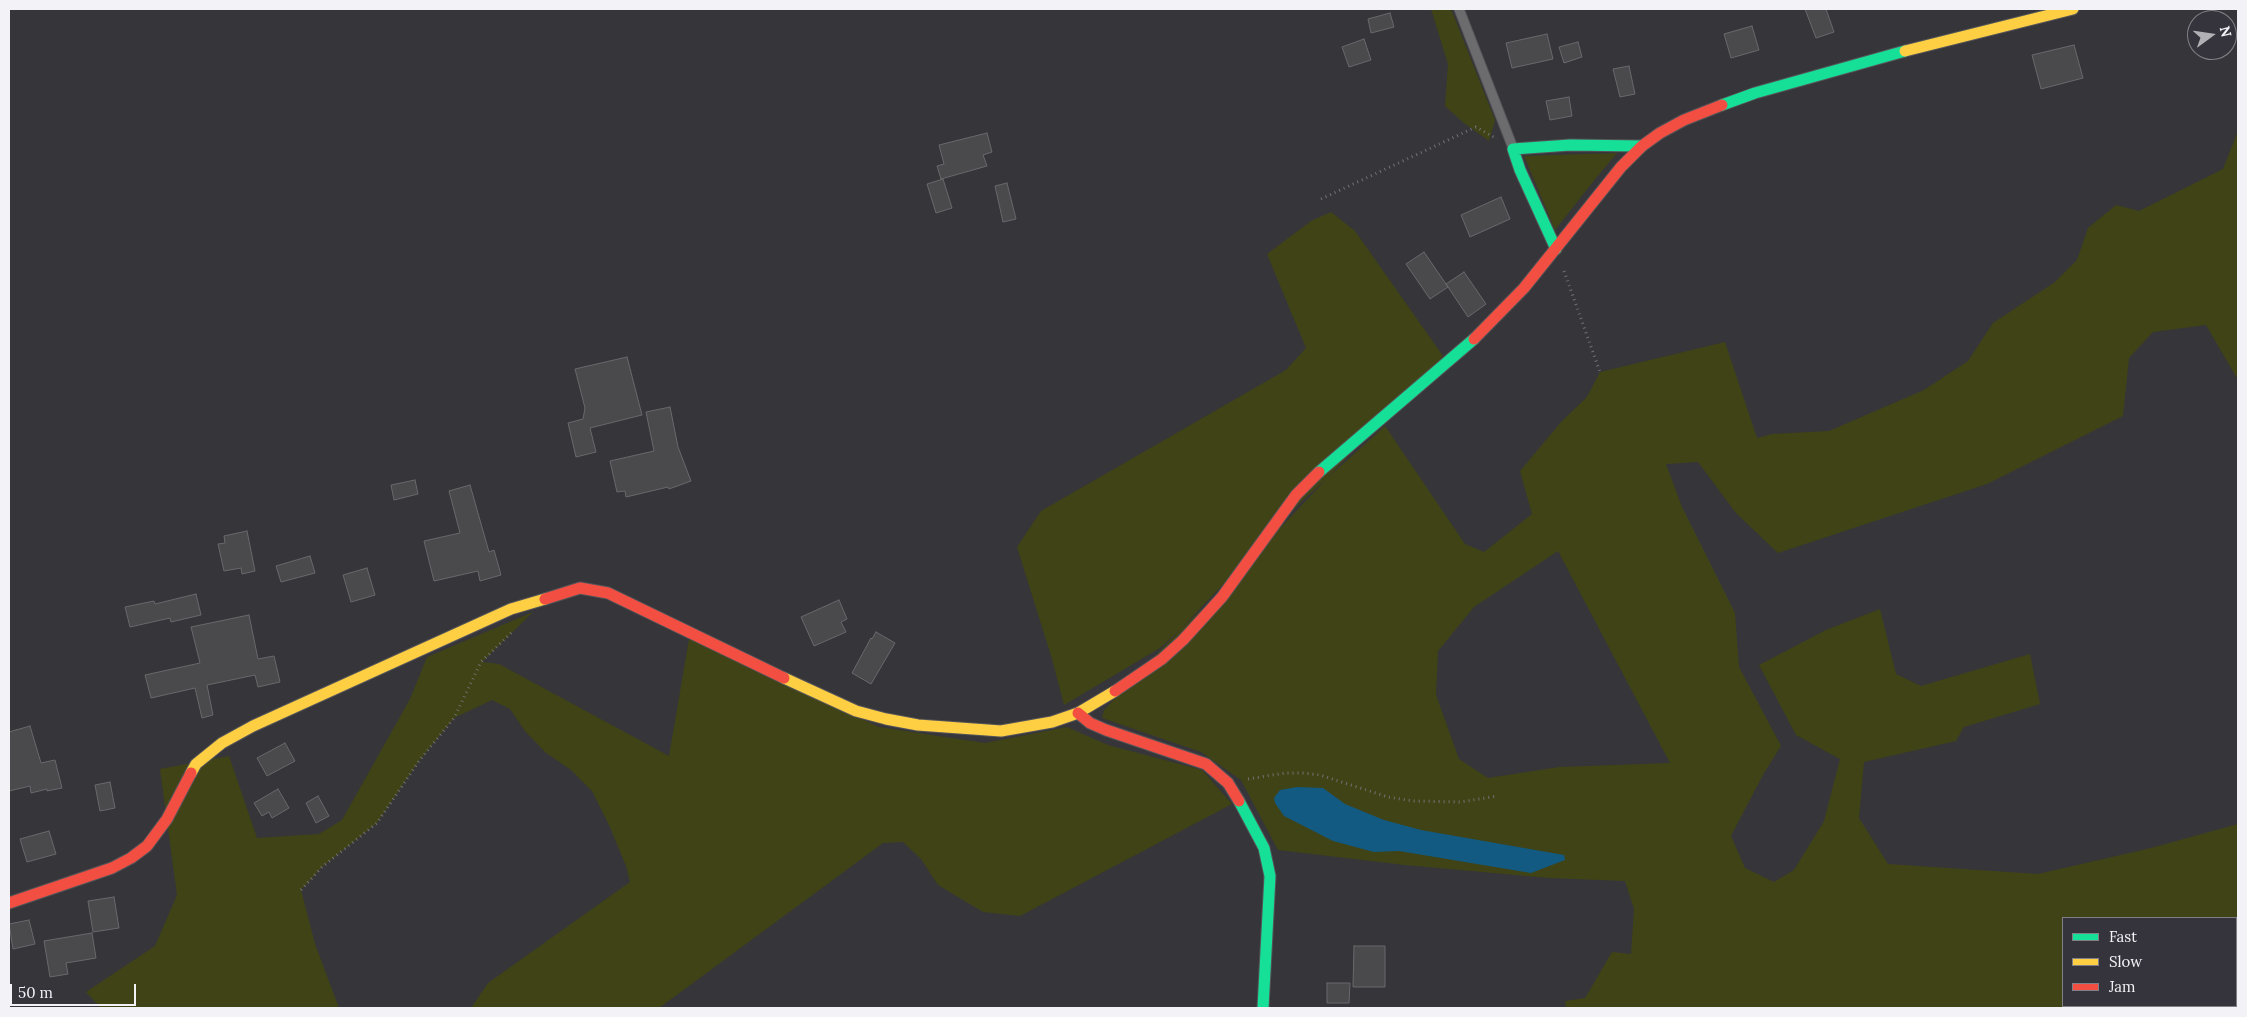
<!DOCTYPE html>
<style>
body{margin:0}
#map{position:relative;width:2247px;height:1017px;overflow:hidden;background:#36363a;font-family:Lora,serif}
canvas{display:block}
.frame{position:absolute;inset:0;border:10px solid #f3f2f7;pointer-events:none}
.legend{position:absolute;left:2062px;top:917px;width:175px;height:90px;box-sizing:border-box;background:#35343c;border:1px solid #818087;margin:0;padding:6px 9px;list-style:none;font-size:15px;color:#f3f2f7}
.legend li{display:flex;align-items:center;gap:10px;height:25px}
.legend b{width:25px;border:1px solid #818087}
.north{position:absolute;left:2187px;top:10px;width:50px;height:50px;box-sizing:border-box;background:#35343c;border:1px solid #818087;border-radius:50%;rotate:76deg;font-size:14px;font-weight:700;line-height:20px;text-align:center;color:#f3f2f7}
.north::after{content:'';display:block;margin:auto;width:18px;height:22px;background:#b1b0b5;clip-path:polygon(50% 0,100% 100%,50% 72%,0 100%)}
.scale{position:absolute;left:10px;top:984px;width:126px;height:22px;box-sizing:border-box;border:2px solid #f3f2f7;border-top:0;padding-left:6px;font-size:15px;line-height:18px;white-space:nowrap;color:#f3f2f7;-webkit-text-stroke:4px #35343c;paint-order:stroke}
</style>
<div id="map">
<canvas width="2247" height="1017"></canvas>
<div class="frame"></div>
<ul class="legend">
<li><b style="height:6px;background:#16e098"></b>Fast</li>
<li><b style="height:6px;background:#ffcf43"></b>Slow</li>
<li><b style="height:6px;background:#f24e42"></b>Jam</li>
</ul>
<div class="north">N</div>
<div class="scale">50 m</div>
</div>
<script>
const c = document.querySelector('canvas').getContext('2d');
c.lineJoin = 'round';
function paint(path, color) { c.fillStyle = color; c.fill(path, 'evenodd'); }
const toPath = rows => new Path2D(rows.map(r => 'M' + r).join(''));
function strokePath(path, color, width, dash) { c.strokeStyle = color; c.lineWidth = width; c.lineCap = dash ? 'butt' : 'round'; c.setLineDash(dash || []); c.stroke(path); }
paint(toPath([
 [1431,9,1451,9,1495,120,1489,141,1464,123,1445,106,1448,64],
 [2238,131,2238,380,2206,325,2153,332,2129,358,2123,416,1987,484,1778,553,1736,513,1698,462,1666,464,1682,507,1735,613,1739,667,1781,746,1764,773,1731,836,1745,868,1774,882,1794,870,1824,821,1840,759,1796,735,1759,665,1826,630,1880,609,1896,674,1921,686,2030,654,2040,704,1964,727,1956,741,1864,762,1859,818,1888,864,2038,874,2151,848,2238,824,2238,1008,1566,1008,1565,1001,1585,998,1612,952,1631,954,1634,909,1625,881,1549,878,1405,865,1278,850,1241,780,1201,752,1102,718,1104,710,1302,501,1385,426,1465,544,1484,552,1532,514,1520,471,1562,421,1587,397,1600,372,1725,342,1757,438,1772,434,1829,431,1924,390,1968,361,1993,323,2055,282,2077,260,2088,228,2116,205,2139,211,2223,169],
 [1558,551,1670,763,1559,767,1488,778,1459,759,1436,695,1438,651,1474,607],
 [2063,918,2236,918,2236,1006,2063,1006],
 [1617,153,1596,178,1555,230,1524,156],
 [1331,212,1355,231,1443,356,1210,602,1160,648,1064,705,1052,659,1017,547,1041,511,1286,370,1306,348,1267,254,1311,221],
 [533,612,482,662,499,664,669,756,689,639,879,727,985,743,1067,727,1108,745,1202,770,1232,804,1020,916,983,912,938,885,921,859,903,842,883,843,659,1008,471,1008,488,983,630,882,626,866,609,825,592,791,571,770,545,752,525,731,510,709,492,700,454,718,419,761,377,823,322,867,301,890,315,944,339,1008,101,1008,86,992,155,946,177,895,160,769,229,756,257,838,319,834,342,820,410,699,427,657]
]), '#404315');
paint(toPath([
 [1297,787,1323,788,1345,804,1384,820,1421,830,1564,855,1565,860,1531,873,1399,851,1374,852,1333,841,1284,816,1275,803,1274,798,1280,790]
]), '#125a82');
const building = toPath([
 [1805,9,1826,9,1834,32,1816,38,1805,9],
 [1390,13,1394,27,1371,33,1368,19,1390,13],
 [1752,26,1759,50,1731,58,1724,34,1752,26],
 [1547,34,1553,59,1512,68,1506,43,1547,34],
 [1364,39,1371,60,1349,67,1342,47,1364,39],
 [1578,42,1582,57,1564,63,1559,47,1578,42],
 [2074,45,2083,78,2041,89,2032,55,2074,45],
 [1629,66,1635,94,1620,97,1613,69,1629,66],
 [1569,97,1572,116,1550,120,1546,101,1569,97],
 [987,133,992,152,983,155,987,166,941,179,937,166,944,164,939,145,987,133],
 [943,179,952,208,936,213,927,184,943,179],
 [1007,183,1016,219,1003,222,995,186,1007,183],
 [1501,197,1510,219,1470,237,1461,215,1501,197],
 [1424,252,1448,287,1430,299,1406,264,1424,252],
 [1464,272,1486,304,1468,317,1446,284,1464,272],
 [627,357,642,415,590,428,596,452,576,457,568,423,583,419,585,408,575,369,627,357],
 [670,407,678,447,691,481,669,489,668,487,626,497,625,491,617,492,610,461,654,451,646,412,670,407],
 [415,480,418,494,394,500,391,485,415,480],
 [470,485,489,552,494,550,501,575,480,581,478,571,434,581,424,541,460,533,449,491,470,485],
 [247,531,255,571,242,574,241,568,224,571,218,544,225,543,224,536,247,531],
 [310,556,315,573,281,582,276,566,310,556],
 [367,568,375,595,351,602,343,575,367,568],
 [196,594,201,615,171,622,170,618,130,627,125,607,154,601,155,604,196,594],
 [839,600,847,619,841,622,846,632,814,646,801,617,839,600],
 [249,615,258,659,274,656,280,682,258,687,255,675,207,685,213,715,202,718,195,688,151,698,145,675,200,663,191,627,249,615],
 [876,632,895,643,871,684,852,673,871,638,872,639,876,632],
 [30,726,41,763,55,760,62,788,47,791,47,789,31,793,30,786,9,791,9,732,30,726],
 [285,743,295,761,267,776,257,758,285,743],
 [110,782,115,808,100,811,95,785,110,782],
 [278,789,289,808,272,818,269,812,262,816,254,803,278,789],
 [318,796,329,816,316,823,306,803,318,796],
 [49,831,56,854,27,862,20,839,49,831],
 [114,897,119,928,93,932,88,901,114,897],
 [29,920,35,944,13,949,9,924,29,920],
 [92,933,96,958,66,963,68,974,50,977,44,941,92,933],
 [1354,946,1385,946,1385,987,1353,987,1354,946],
 [1327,983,1350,983,1349,1003,1327,1003,1327,983]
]);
paint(building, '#4a4a4d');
strokePath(building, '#69696d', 1);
const lane = toPath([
 [1459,9,1513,148]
]);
const fast = toPath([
 [1722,105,1755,93,1905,51],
 [1556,249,1520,170,1513,149,1570,145,1642,146],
 [1319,472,1474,339],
 [1239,801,1264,848,1270,876,1263,1008]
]);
const slow = toPath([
 [1905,51,2073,9],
 [784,678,856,711,886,719,918,725,1001,731,1052,722,1078,713,1115,691],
 [191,773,196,764,222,743,253,726,511,609,545,599]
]);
const jam = toPath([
 [1474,339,1524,288,1621,167,1642,146,1660,133,1684,120,1722,105],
 [545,599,580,588,608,593,784,678],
 [1115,691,1162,659,1183,640,1222,597,1296,495,1319,472],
 [1078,713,1090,723,1106,730,1206,764,1228,783,1239,801],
 [9,903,112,868,131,858,147,846,167,819,191,773]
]);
strokePath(lane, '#555559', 11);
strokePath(fast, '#555559', 13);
strokePath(slow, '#555559', 13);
strokePath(jam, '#555559', 13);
strokePath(toPath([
 [1321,199,1476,127,1497,139],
 [1564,271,1600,372],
 [1248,779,1285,773,1304,773,1320,775,1388,797,1413,801,1460,802,1498,796],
 [301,890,322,867,377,823,419,761,454,718,481,662,512,632]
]), '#717173', 3, [1, 4]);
strokePath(lane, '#6c6c6f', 9);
strokePath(fast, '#16e098', 11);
strokePath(slow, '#ffcf43', 11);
strokePath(jam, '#f24e42', 11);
</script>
